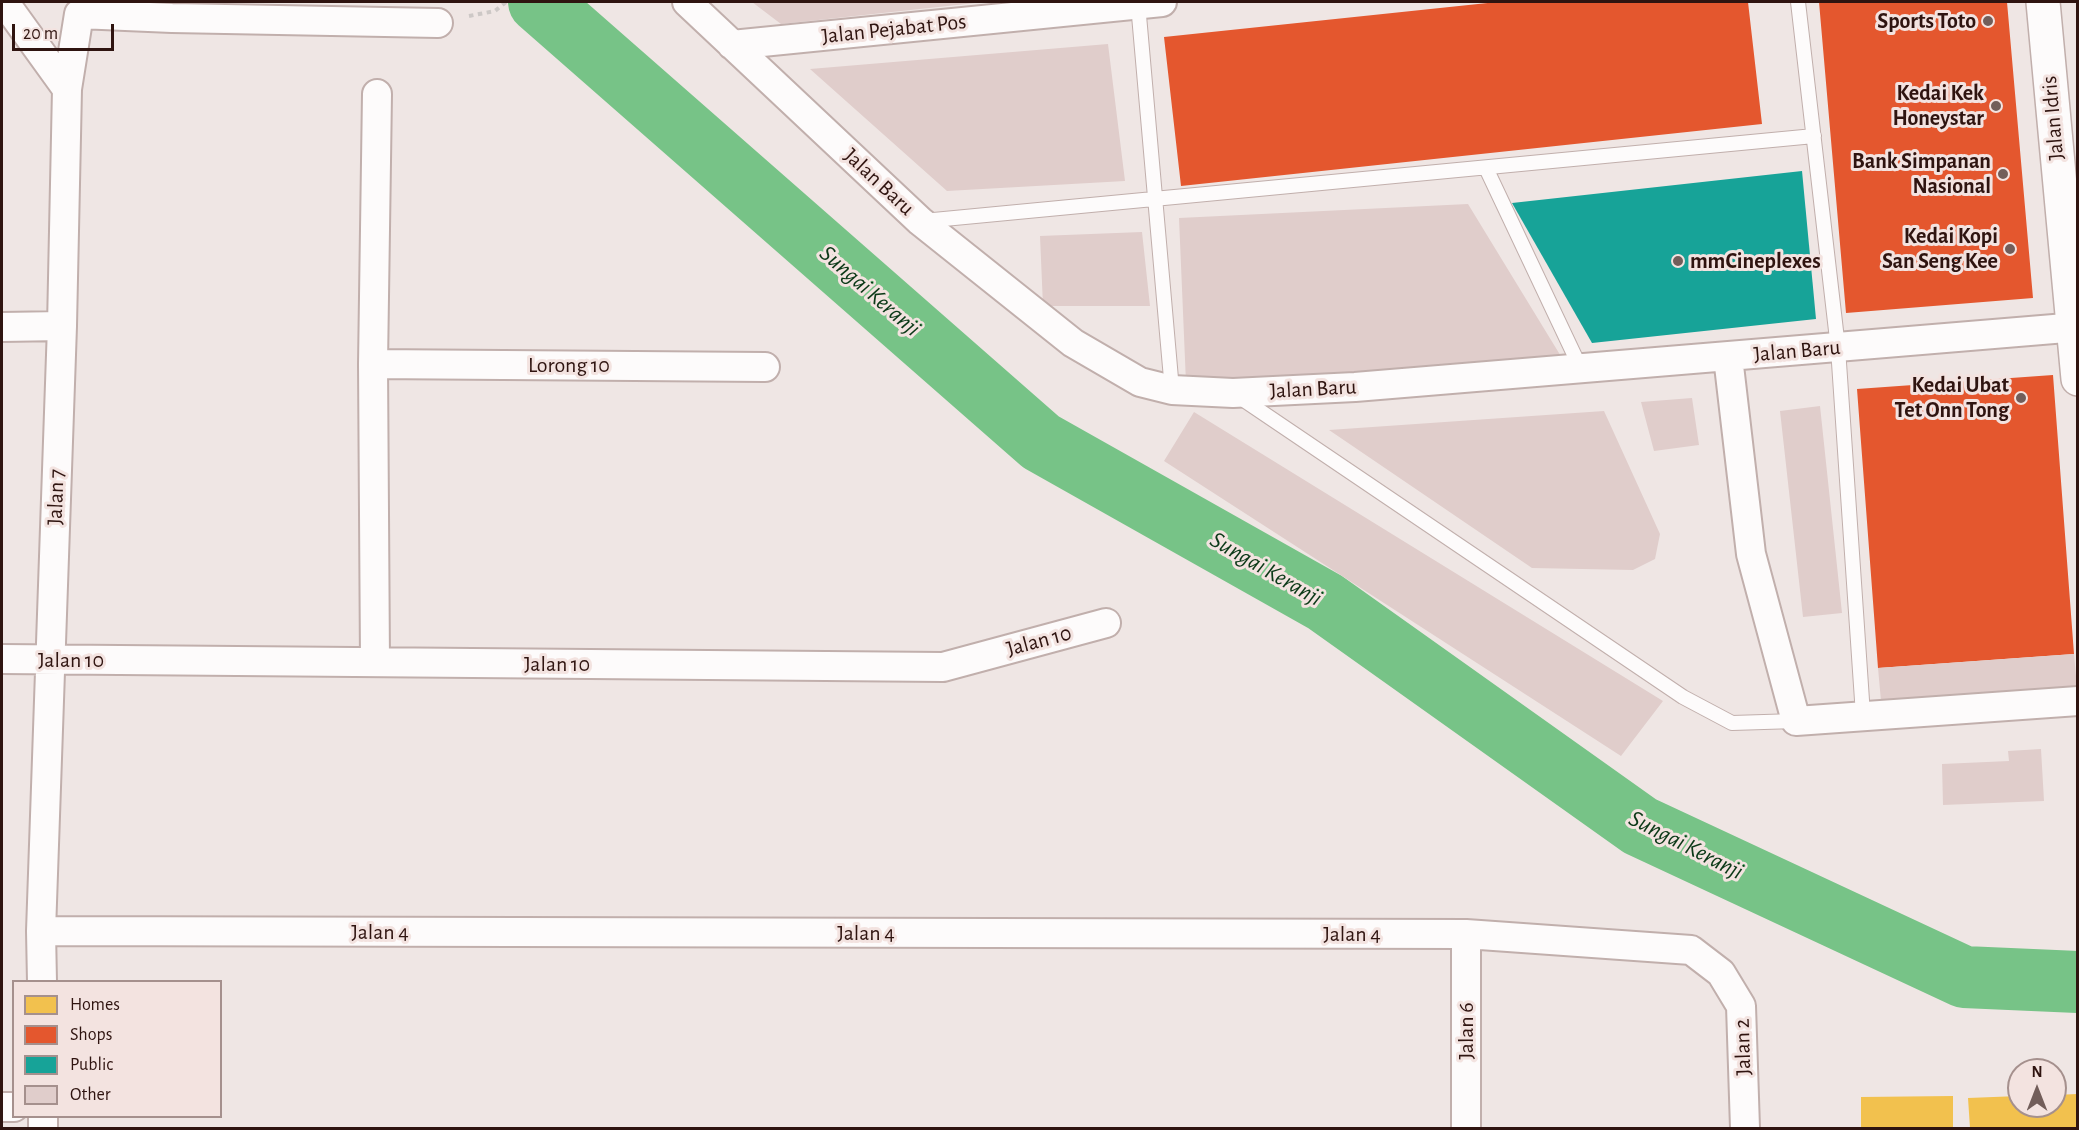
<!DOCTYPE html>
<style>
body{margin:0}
#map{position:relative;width:2079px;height:1130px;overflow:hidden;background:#efe6e4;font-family:"Alegreya Sans",sans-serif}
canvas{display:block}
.frame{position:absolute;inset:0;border:3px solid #2f1410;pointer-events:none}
.legend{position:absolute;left:12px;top:980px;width:210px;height:138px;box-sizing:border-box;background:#f3e3e0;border:2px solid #a5908d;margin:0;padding:8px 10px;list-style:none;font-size:18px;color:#2f1410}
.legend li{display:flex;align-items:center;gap:12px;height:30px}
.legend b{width:30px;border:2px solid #a5908d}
.north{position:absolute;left:2007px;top:1058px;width:60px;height:60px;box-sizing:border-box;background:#f3e3e0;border:2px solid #a5908d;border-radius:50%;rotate:0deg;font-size:16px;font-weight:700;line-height:24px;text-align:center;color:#2f1410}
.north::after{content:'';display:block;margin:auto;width:21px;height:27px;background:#725e5a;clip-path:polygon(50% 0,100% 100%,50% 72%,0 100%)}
.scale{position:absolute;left:12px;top:24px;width:102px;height:27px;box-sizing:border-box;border:3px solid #2f1410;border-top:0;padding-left:8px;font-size:18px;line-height:21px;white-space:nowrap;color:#2f1410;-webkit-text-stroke:4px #f3e3e0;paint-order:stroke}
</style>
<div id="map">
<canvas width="2079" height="1130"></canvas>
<div class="frame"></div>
<ul class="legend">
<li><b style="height:16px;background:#f2c14e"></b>Homes</li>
<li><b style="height:16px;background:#e4572e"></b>Shops</li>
<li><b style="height:16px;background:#17a398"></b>Public</li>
<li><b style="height:16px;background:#e0cdcb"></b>Other</li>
</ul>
<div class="north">N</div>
<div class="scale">20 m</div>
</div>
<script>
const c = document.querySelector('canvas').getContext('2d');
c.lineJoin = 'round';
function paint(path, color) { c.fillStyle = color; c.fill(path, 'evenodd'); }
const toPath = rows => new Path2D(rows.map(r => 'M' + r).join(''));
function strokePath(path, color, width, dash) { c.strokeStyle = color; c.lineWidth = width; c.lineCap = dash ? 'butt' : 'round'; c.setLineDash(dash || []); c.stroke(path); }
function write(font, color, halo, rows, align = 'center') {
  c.font = font + ' "Alegreya Sans",sans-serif'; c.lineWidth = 6; c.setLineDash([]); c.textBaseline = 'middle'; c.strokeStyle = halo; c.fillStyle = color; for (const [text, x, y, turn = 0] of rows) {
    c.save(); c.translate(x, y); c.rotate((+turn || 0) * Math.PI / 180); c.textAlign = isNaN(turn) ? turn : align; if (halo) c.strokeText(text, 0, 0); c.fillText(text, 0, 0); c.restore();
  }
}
paint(toPath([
 [2077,1094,2078,1128,1970,1128,1968,1098,2019,1096,2019,1106,2055,1106,2055,1095],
 [1953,1096,1953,1128,1861,1128,1861,1097]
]), '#f2c14e');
paint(toPath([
 [1497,2,1748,2,1762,124,1181,186,1164,37],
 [1819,2,2007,2,2033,298,1846,313],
 [2053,375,2074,654,1878,668,1857,389]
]), '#e4572e');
paint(toPath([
 [1802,171,1816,319,1592,343,1512,203]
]), '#17a398');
strokePath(toPath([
 [539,2,1041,442,1325,602,1640,826,1964,977,2078,982]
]), '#77c387', 62);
paint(toPath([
 [752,2,975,2,975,3,781,24],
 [1108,44,1125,181,947,191,810,69],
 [1468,204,1562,358,1186,383,1179,218],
 [1142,232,1150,306,1043,306,1040,236],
 [1692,398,1699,445,1654,451,1641,402],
 [1820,406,1842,613,1803,617,1780,411],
 [1604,411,1660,534,1655,559,1633,570,1532,568,1329,430],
 [1194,412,1663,701,1621,756,1164,461],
 [2074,654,2077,687,1881,701,1878,668],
 [2041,749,2044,801,1943,805,1942,764,2009,761,2008,751]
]), '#e0cdcb');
const lane = toPath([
 [1798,2,1838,348,1863,715],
 [1138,4,1172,390],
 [1486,168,1580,367],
 [923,221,1814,136],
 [1238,396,1683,697,1732,723,1796,721]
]);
const street = toPath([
 [6,2,10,10,67,89],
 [687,2,920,221,1073,343,1140,382,1172,390,1233,393,1355,387,2078,327],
 [732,45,1162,2],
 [2,327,62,326],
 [1728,357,1751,554,1796,721,2078,701],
 [373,364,765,367],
 [2,659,943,667,1106,623],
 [375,662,373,364,377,94],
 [41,931,1466,934,1691,950,1721,973,1741,1006,1745,1128],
 [1466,934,1466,1128],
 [42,982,41,931,62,326,67,89,79,14,172,18,438,23],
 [2,1107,14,1107],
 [43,1116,43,1128]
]);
const secondary = toPath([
 [2043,2,2078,379]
]);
strokePath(lane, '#c1afac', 16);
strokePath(street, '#c1afac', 32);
strokePath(secondary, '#c1afac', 36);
strokePath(toPath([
 [469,16,495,11,506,2]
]), '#cdc8c6', 4, [4.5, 4.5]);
strokePath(lane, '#fdfbfb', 14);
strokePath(street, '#fdfbfb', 28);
strokePath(secondary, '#fdfbfb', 33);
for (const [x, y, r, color] of [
 [1988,21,6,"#725e5a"],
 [1996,106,6,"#725e5a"],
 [2003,174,6,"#725e5a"],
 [2010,249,6,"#725e5a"],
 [1678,261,6,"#725e5a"],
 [2021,398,6,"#725e5a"]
]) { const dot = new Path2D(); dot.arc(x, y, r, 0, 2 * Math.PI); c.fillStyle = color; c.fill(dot); strokePath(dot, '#f3e3e0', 2); }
write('bold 22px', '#2f1410', '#f3e3e0', [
 ["Sports Toto",1976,21],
 ["Kedai Kek",1984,93],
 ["Honeystar",1984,118],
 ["Bank Simpanan",1991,161],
 ["Nasional",1991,186],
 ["Kedai Kopi",1998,236],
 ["San Seng Kee",1998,261],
 ["mmCineplexes",1690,261,"left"],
 ["Kedai Ubat",2009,385],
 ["Tet Onn Tong",2009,410]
], 'right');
write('22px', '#2f1410', '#f3e3e0', [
 ["Jalan Pejabat Pos",894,29,-6],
 ["Jalan Idris",2053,118,-95],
 ["Jalan Baru",879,182,43],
 ["Jalan Baru",1797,351,-5],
 ["Lorong 10",569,365],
 ["Jalan Baru",1313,389,-3],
 ["Jalan 7",56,497,-88],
 ["Jalan 10",1039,641,-15],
 ["Jalan 10",71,660],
 ["Jalan 10",557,664],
 ["Jalan 4",380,932],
 ["Jalan 4",866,933],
 ["Jalan 4",1352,934],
 ["Jalan 6",1466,1031,-90],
 ["Jalan 2",1743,1047,-92]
]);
write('italic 24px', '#0b3917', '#f3e3e0', [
 ["Sungai Keranji",870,291,41],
 ["Sungai Keranji",1266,569,30],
 ["Sungai Keranji",1686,845,27]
]);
</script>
